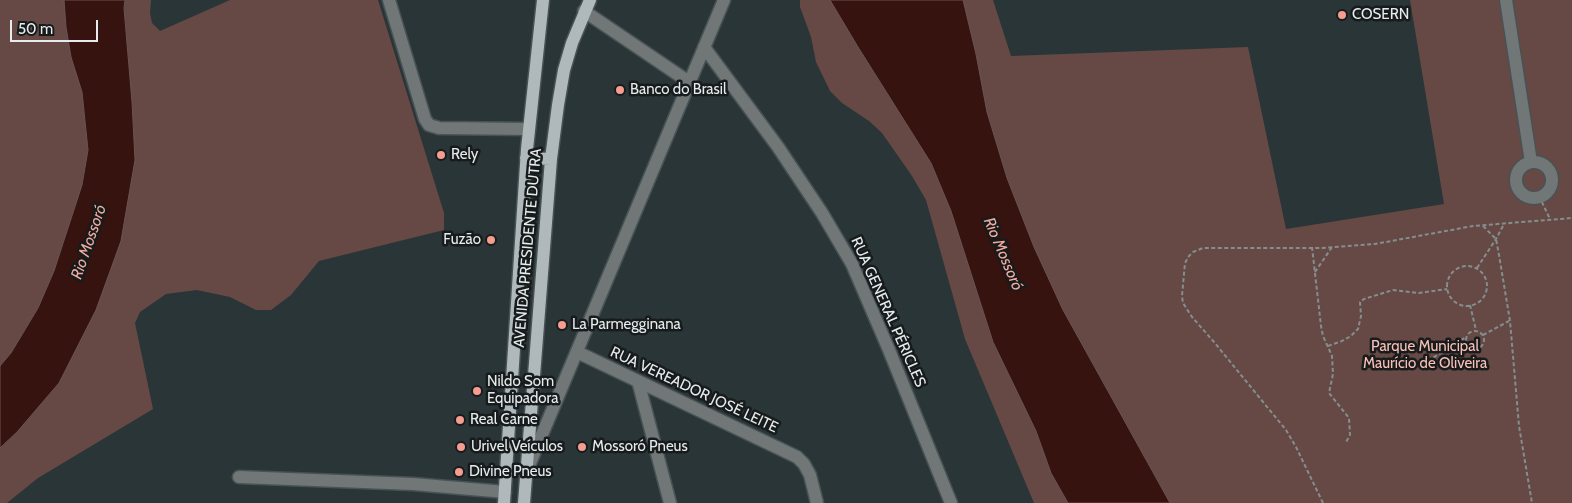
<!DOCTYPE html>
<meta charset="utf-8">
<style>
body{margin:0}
#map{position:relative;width:1572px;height:503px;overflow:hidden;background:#2a3537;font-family:Cabin,sans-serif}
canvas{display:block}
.scale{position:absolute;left:10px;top:20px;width:88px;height:22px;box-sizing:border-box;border:2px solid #e6eced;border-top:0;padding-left:6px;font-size:15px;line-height:18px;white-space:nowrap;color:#e6eced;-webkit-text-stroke:4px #171b1c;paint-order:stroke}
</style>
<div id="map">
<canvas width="1572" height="503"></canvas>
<div class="scale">50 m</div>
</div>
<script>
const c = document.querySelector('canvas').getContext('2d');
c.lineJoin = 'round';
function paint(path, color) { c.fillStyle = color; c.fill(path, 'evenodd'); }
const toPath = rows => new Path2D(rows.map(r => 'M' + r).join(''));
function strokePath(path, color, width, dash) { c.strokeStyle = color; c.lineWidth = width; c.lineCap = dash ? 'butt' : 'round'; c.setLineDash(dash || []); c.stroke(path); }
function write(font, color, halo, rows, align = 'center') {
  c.font = font + ' Cabin,sans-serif'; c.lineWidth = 5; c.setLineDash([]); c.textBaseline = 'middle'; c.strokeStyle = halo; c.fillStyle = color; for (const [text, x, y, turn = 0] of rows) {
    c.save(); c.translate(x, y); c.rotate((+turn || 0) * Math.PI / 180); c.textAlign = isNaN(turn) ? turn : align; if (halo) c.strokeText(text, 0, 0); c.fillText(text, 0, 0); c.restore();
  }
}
paint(toPath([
 [0,0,64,0,66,27,71,57,82,92,88,150,82,185,54,271,38,308,11,353,0,366],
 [125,0,151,0,150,13,152,23,160,31,230,0,378,0,444,213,444,230,319,261,291,295,271,310,256,310,230,297,197,290,166,294,140,312,135,323,153,409,38,478,7,503,0,503,0,448,17,432,59,383,135,160,132,102,124,8],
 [800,0,830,0,858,47,931,163,951,211,993,342,1036,431,1051,473,1068,503,1034,503,965,339,926,200,912,176,882,133,869,121,842,103,830,91,816,62,811,37,800,7],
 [963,0,993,0,1011,56,1248,47,1286,229,1444,204,1410,0,1572,0,1572,503,1170,503,1063,310,1034,247,1007,178,987,112,976,54]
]), '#664945');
const water = toPath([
 [64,0,125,0,124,8,132,102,135,160,121,241,96,310,59,383,17,432,0,448,0,366,11,353,38,308,54,271,82,185,88,150,82,92,71,57,66,27,64,0],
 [830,0,963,0,976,54,987,112,1007,178,1034,247,1063,310,1170,503,1068,503,1051,473,1036,431,993,342,951,211,931,163,858,47,830,0]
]);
paint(water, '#36130f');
strokePath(water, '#6b5452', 1);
const minor = toPath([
 [389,0,425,119,429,125,439,128,529,129],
 [1506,0,1531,162],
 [584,11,689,82],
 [704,47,778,147,822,213,852,264,889,350,951,503],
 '1516 180a18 18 0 1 1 36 0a18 18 0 1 1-36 0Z',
 [577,352,797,457,804,464,810,475,817,503],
 [638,381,670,503],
 [528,468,724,0],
 [239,477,413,484,505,492]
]);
const major = toPath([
 [526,158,551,159],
 [504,503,527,149,543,0],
 [524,503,551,159,558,105,564,70,572,43,590,0]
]);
strokePath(minor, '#485254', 15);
strokePath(major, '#485254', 15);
strokePath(toPath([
 [1539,196,1550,219],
 [1483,226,1496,239,1499,255,1510,321,1519,426,1532,503],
 [1312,247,1321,326,1323,336,1332,356,1333,374,1329,393,1349,418,1350,435,1346,442],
 '1447 286a20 20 0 1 1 40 0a20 20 0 1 1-40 0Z',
 [1477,268,1496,239,1504,224],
 [1315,272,1332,247],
 [1470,305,1476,330],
 '1466 340a9 9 0 1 1 18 0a9 9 0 1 1-18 0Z',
 [1483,335,1509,321],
 [1328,346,1342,341,1351,336,1358,329,1361,316,1360,302,1364,299,1393,290,1419,293,1447,289],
 [1428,361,1466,337],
 [1323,503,1296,447,1286,430,1214,342,1192,317,1183,303,1182,296,1185,263,1189,256,1193,252,1203,248,1323,248,1375,244,1473,226,1572,218]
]), '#858e8f', 2, [4, 2.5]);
strokePath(minor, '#717677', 12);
strokePath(major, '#afb9bb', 12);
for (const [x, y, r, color] of [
 [1342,15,5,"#f59d90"],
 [620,90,5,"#f59d90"],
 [441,155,5,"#f59d90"],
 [491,240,5,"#f59d90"],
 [562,325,5,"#f59d90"],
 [477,391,5,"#f59d90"],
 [460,420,5,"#f59d90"],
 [461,447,5,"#f59d90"],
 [582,447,5,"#f59d90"],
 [459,472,5,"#f59d90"]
]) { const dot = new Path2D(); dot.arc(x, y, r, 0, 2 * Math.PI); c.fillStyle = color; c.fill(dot); strokePath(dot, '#171b1c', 2); }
write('15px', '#e6eced', '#171b1c', [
 ["COSERN",1352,15],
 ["Banco do Brasil",630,90],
 ["Rely",451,155],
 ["Fuzão",481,240,"right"],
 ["La Parmegginana",572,325],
 ["Nildo Som",487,382],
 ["Equipadora",487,399],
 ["Real Carne",470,420],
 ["Urivel Veículos",471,447],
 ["Mossoró Pneus",592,447],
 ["Divine Pneus",469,472]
], 'left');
write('15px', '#e6eced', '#171b1c', [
 ["AVENIDA PRESIDENTE DUTRA",528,248,-85],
 ["RUA GENERAL PÉRICLES",888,312,66],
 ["RUA VEREADOR JOSÉ LEITE",694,390,25]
]);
write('15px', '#fabfb6', '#171b1c', [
 ["Parque Municipal",1425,347],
 ["Maurício de Oliveira",1425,364]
]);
write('italic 16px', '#f2aa9f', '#171b1c', [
 ["Rio Mossoró",89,242,-71],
 ["Rio Mossoró",1003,254,67]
]);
</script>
